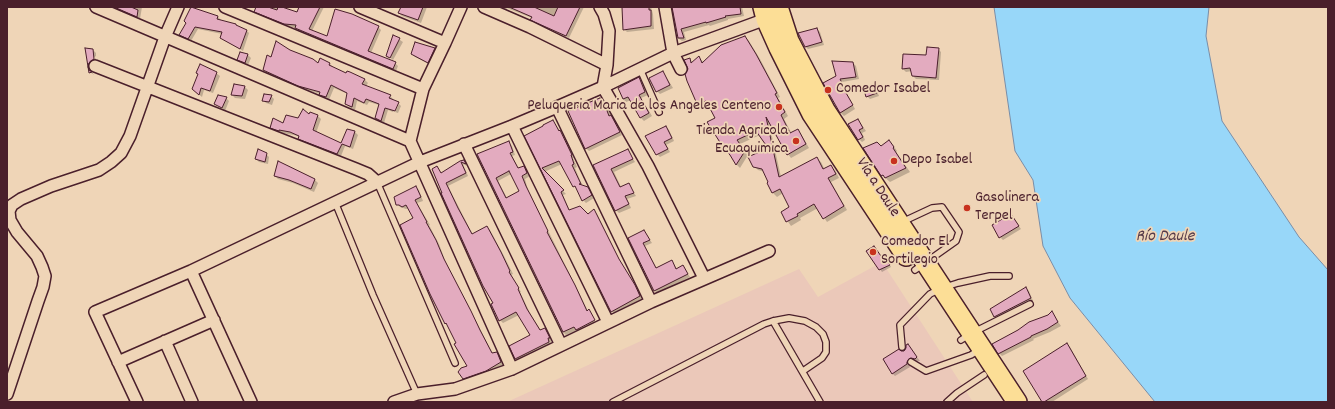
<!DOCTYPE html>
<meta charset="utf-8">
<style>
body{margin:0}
#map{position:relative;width:1335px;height:409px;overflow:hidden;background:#efd5b7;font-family:Dekko,sans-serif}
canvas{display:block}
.frame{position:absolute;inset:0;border:8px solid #4a1f2b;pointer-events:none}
</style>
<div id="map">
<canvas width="1335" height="409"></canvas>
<div class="frame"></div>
</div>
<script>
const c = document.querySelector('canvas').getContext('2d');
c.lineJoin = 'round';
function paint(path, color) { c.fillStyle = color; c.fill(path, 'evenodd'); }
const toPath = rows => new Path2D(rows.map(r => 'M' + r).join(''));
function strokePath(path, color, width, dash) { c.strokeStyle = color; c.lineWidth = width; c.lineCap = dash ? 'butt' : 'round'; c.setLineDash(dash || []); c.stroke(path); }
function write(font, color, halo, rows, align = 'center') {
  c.font = font + ' Dekko,sans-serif'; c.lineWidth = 3.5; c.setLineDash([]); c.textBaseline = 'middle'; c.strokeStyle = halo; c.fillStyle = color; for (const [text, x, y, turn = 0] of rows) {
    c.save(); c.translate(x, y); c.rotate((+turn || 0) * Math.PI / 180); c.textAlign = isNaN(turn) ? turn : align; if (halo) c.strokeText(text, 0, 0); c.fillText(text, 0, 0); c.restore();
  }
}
paint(toPath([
 [882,262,973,402,507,402,799,269,818,297]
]), '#ebc8b9');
const water = toPath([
 [994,7,1209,7,1206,36,1222,121,1299,237,1328,270,1328,402,1155,402,1070,298,1043,246,1033,180,1015,151,994,7]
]);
paint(water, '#98d7f9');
strokePath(water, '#798da7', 1);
paint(toPath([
 [122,7,142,7,140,19,124,12,121,9],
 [257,7,279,7,296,13,299,7,324,7,312,31,327,37,378,27,381,30,371,53,395,63,398,66,396,71,299,31,297,28,288,26,259,14,256,11],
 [402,7,427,7,421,23,402,16,399,13],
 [501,7,584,7,569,38,535,22,532,19,532,18,507,8,506,10],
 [622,7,651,7,653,14,654,29,627,32,624,29],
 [673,7,742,7,744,16,728,19,728,20,710,26,709,25,684,32,686,40,682,41,678,38],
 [218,17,221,20,220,21,246,30,249,33,243,51,224,40,221,37,222,34,198,29,191,41,183,38,180,35,187,23],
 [817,29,820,32,824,45,808,49,805,46],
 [394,36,403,42,393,60,387,55],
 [745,37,749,41,760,59,780,97,778,98,788,116,784,119,792,134,797,130,801,134,809,148,791,158,788,154,769,123,781,177,817,159,821,162,825,170,831,167,835,170,839,178,831,182,847,210,827,222,818,208,800,218,801,220,791,226,782,213,791,208,783,193,777,197,773,193,768,184,770,183,765,172,758,170,754,166,769,148,760,135,740,144,748,155,740,168,736,164,709,105,702,107,699,105,711,100,698,104,689,69,690,59,693,63,699,57,704,63],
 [86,49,93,50,96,53,96,56,89,61,89,64,96,58,96,62,91,66,91,70,94,75,90,72],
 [434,49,437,52,431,65,415,57,412,54],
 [938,49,941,52,939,80,916,79,913,76,912,71,906,72,903,69,927,57],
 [290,51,319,65,329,63,332,66,332,68,347,75,350,73,365,80,368,83,366,86,390,96,393,99,392,101,399,103,393,112,388,110,384,123,376,118,379,105,369,102,367,105,357,101,355,110,349,107,346,104,348,94,334,88,329,100,323,97,320,94,302,88,267,73,264,70,272,58],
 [248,55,251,58,248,65,241,62,238,59],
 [853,63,856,66,859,79,842,82,846,88,844,89,855,109,844,116,841,113,824,83,838,77],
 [663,72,673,88,660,94,657,91],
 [216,73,220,76,213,93,204,90,202,97,196,92],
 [639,78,642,81,648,95,641,98,652,116,644,121,641,118,631,100,626,102,623,99],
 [245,87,248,90,245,99,235,98,232,95],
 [874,88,877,91,879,96,870,99,867,96],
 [271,96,274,99,272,105,266,103,263,100],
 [226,98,229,101,225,111,216,104],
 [600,99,614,119,622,135,589,151,586,148],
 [399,104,401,106,398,113,395,112],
 [310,116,318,116,321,119,316,133,341,144,355,132,358,135,353,149,345,146,341,156,302,141,299,138,300,137,294,135,282,133,274,130,271,127],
 [858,120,866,131,862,133,865,140,862,142,859,139],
 [553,121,563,135,574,158,573,158,577,167,575,168,583,187,587,188,591,191,594,198,586,203,583,200,562,164,544,172,566,194,563,195,570,211,588,216,594,211,597,214,621,263,643,299,615,314,612,311,526,136],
 [666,127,669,130,674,141,666,145,670,152,660,157,657,154],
 [889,141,893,145,897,151,896,152,910,172,890,182,882,175,881,147],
 [509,143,512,146,515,155,512,156,519,169,523,167,530,176,525,179,528,190,588,311,589,311,591,313,590,313,596,324,580,332,577,330,566,335,563,332,478,155],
 [511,174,521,191,507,198,498,181],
 [627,150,635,162,614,172,621,187,628,184,636,196,627,199,631,208,619,213,616,210,594,166],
 [266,154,269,157,268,164,259,162,256,159],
 [464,161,467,166,463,164,468,176,448,186,473,235,487,227,490,230,504,256,513,274,511,275,521,292,520,292,530,313,541,331,545,329,548,332,552,341,550,342,552,345,519,361,516,358,531,336,519,315,503,323,500,320,437,168,442,174],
 [275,176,315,180,318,183,314,192,293,183,278,179],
 [416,187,419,190,423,201,417,203,430,225,429,225,439,244,446,263,493,354,496,353,499,356,504,366,489,373,467,381,464,378,468,366,457,344,415,218,409,208,406,209,400,207,397,204],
 [1011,215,1021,229,1003,240,1000,237],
 [644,231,652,243,645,246,657,269,672,261,677,269,683,266,690,277,657,293,654,290,629,238],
 [867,251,888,261,891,267,882,272],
 [1026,288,1029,291,1033,301,997,320,991,310],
 [1052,313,1061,326,1050,332,1033,339,1034,340,1002,356,999,353],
 [1067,344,1070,347,1088,379,1052,402,1043,402],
 [910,348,920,361,912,361,909,365,910,367,895,376,892,373,905,352]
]), '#0003');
const building = toPath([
 [114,7,131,7,138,10,137,17,114,7],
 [191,7,218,16,217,19,236,24,236,25,247,30,240,49,220,38,222,32,195,27,188,39,179,35,186,23,184,21,191,7],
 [256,7,268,7,277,10,278,7,282,7,297,12,299,7,320,7,309,29,327,36,335,9,352,14,379,26,368,51,396,62,393,69,295,28,296,25,284,24,254,12,256,7],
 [401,7,423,7,418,20,398,13,401,7],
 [509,7,534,7,554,16,558,7,580,7,566,36,530,20,532,17,509,7],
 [622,7,649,7,649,10,651,10,651,26,623,30,622,7],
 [672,7,740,7,741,14,725,16,726,17,706,23,706,22,681,29,684,38,678,38,672,7],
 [817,28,822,42,805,47,798,33,817,28],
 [393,35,400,38,390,58,386,56,393,35],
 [745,36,756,54,777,93,775,94,785,112,781,115,790,133,798,129,806,144,787,155,766,117,779,177,817,157,823,169,831,165,836,174,828,178,844,206,823,219,814,204,797,214,798,216,786,222,781,212,789,207,780,189,772,193,767,183,768,182,762,169,753,167,748,157,768,148,756,131,737,140,745,151,736,165,730,155,723,147,707,122,715,118,706,101,697,104,687,81,685,74,688,69,684,60,690,58,691,63,699,56,702,63,721,45,745,36],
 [276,41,290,50,313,59,318,63,320,58,330,63,329,65,346,73,347,71,350,72,365,79,362,84,391,95,389,98,399,102,395,111,385,108,381,121,375,118,379,104,366,99,364,103,354,98,352,107,345,104,347,93,331,85,326,97,319,95,320,92,298,86,263,70,267,55,271,57,276,41],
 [415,42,435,48,428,63,411,54,415,42],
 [927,47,939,48,936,78,912,76,910,68,902,69,903,54,926,55,927,47],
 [85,48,93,49,94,59,89,63,88,67,89,70,92,72,89,73,85,48],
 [240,52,248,54,245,63,237,60,240,52],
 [832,61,853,62,856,77,840,79,843,85,842,86,853,105,840,113,823,83,836,76,832,61],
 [200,64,217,72,210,91,201,88,199,95,192,89,198,74,196,73,200,64],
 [663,71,670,85,656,92,649,78,663,71],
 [639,77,645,92,639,95,649,113,640,118,628,97,623,99,618,88,639,77],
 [234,84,245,86,242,96,231,95,234,84],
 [874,86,877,93,866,97,864,90,874,86],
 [264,94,272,95,269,102,262,101,264,94],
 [218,95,227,97,222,108,214,104,218,95],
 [600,98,605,109,606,108,609,116,611,115,620,132,585,149,568,111,600,98],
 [303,109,309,114,310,112,318,115,313,130,341,143,347,129,355,131,350,147,342,144,337,154,298,139,299,136,290,132,279,130,279,131,270,128,273,118,283,123,286,115,298,118,303,109],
 [858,119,863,128,859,130,863,137,858,140,848,124,858,119],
 [553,120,559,131,560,130,572,155,571,155,574,164,572,165,581,184,579,184,588,187,592,195,582,201,575,186,573,187,559,161,542,168,564,190,561,192,569,210,580,206,588,214,594,209,619,259,635,285,640,296,611,312,524,136,543,126,543,125,553,120],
 [666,126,672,138,664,142,668,149,656,155,645,136,666,126],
 [889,140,894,147,893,148,906,168,885,178,883,175,881,176,863,148,877,142,881,146,889,140],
 [509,141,513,152,510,153,518,168,524,166,527,173,522,176,526,186,548,231,547,232,575,285,587,311,589,309,595,320,576,330,574,327,563,332,477,154,509,141],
 [509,171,519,191,506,198,496,178,509,171],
 [258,149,267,153,265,162,255,159,258,149],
 [628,149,633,159,611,169,620,187,629,183,634,193,625,196,629,204,615,211,593,165,628,149],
 [464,160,466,164,461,162,466,173,446,183,458,208,472,234,487,226,501,252,510,271,509,272,519,288,518,289,527,309,540,330,545,328,550,338,548,338,549,342,515,359,509,346,530,335,516,312,499,321,491,304,493,303,483,286,441,193,442,193,432,169,437,166,441,173,460,161,464,160],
 [278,161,315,179,311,189,289,180,274,176,278,161],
 [416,186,421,197,415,200,427,222,426,222,436,240,444,259,471,311,480,330,492,353,497,352,501,362,486,371,463,379,458,372,461,368,467,366,454,344,456,343,446,323,445,324,430,294,400,225,413,218,406,205,402,207,399,205,396,205,394,197,416,186],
 [1011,214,1019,226,999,238,992,225,1011,214],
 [644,230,650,240,643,243,656,268,672,260,676,269,683,265,688,274,654,291,628,238,644,230],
 [874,246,883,259,886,257,890,265,879,270,866,251,874,246],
 [1026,287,1031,298,994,317,990,309,1026,287],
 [1052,311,1058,322,1047,329,1031,336,1031,337,998,354,992,344,1018,330,1029,322,1048,315,1052,311],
 [1067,343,1086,376,1044,402,1042,402,1023,371,1067,343],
 [908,344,917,357,915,359,911,358,909,359,907,362,907,364,892,374,883,359,899,349,901,351,904,351,906,348,906,345,908,344]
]);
paint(building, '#e3abbf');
strokePath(building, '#4a1f2b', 1);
const service = toPath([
 [640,69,659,112],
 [377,182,455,363],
 [335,202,373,295,417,394],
 [902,222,932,208,942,207,959,232,956,241,915,270],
 [773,321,820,402],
 [961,340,972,333,1030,304],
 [902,347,900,325,930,294,942,288,958,283,990,276,1009,276],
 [911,362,926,371,971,355,979,350],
 [613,402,764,324,773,321,789,318,805,321,816,327,823,334,826,342,826,352,822,358,803,371],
 [947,402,957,393,984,375]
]);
const minor = toPath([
 [96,7,410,141],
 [225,7,423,89],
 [360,7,445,43],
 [461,7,445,43,423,89,410,141,512,369],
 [484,7,530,27,607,65],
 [600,7,604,14,609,31,607,65,603,87,648,166,704,278],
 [665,7,673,53,681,69],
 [95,66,356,169,368,174,377,182],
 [557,107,651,302],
 [512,126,608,322],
 [464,144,561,345],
 [191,271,251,402],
 [165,341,192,402],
 [118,362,214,320],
 [7,394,38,301,43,287,45,276,42,267,37,256,17,232,10,220,9,211,12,205,21,199,51,186,99,170,111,162,121,153,130,136,165,37,178,7],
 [137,402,95,312,191,271,420,162,512,126,557,107,603,87,673,53,766,19],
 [394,402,417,394,455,389,512,369,651,302,769,251]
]);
const trunk = toPath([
 [763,7,766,19,779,48,812,114,906,256],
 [778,7,789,41,825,110,1017,402]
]);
strokePath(service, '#4a1f2b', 8);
strokePath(minor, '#4a1f2b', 14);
strokePath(trunk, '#4a1f2b', 22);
strokePath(service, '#efd5b7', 5.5);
strokePath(minor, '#efd5b7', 11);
strokePath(trunk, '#fcde96', 19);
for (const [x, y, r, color] of [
 [828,90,4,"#c8321e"],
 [779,107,4,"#c8321e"],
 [796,141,4,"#c8321e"],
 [894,161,4,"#c8321e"],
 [967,208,4,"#c8321e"],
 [873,252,4,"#c8321e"]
]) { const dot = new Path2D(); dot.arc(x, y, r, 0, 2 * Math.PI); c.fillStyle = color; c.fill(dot); strokePath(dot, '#efd5b7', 1.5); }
write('16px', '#4a1f2b', '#efd5b7', [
 ["Comedor Isabel",836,90],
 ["Peluqueria Maria de los Angeles Centeno",771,107,"right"],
 ["Tienda Agricola",788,132,"right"],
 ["Ecuaquimica",788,150,"right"],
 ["Depo Isabel",902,161],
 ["Gasolinera",975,199],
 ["Terpel",975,217],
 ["Comedor El",881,243],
 ["Sortilegio",881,261]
], 'left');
write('16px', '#4a1f2b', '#efd5b7', [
 ["Vía a Daule",877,188,57]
]);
write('italic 17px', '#563b4a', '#efd5b7', [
 ["Río Daule",1165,238]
]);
</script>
